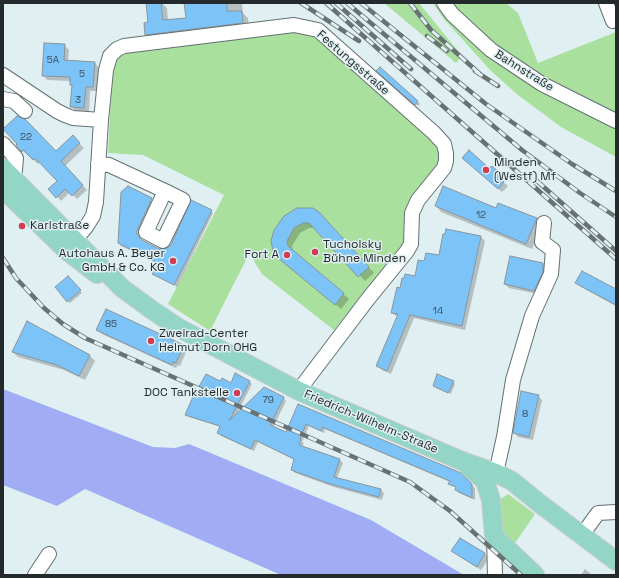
<!DOCTYPE html>
<meta charset="utf-8">
<style>
body{margin:0}
#map{position:relative;width:619px;height:578px;overflow:hidden;background:#e0eff2;font-family:"Space Grotesk",sans-serif}
canvas{display:block}
.frame{position:absolute;inset:0;border:4px solid #242a2b;pointer-events:none}
</style>
<div id="map">
<canvas width="619" height="578"></canvas>
<div class="frame"></div>
</div>
<script>
const c = document.querySelector('canvas').getContext('2d');
c.lineJoin = 'round';
function paint(path, color) { c.fillStyle = color; c.fill(path, 'evenodd'); }
const toPath = rows => new Path2D(rows.map(r => 'M' + r).join(''));
function strokePath(path, color, width, dash) { c.strokeStyle = color; c.lineWidth = width; c.lineCap = dash ? 'butt' : 'round'; c.setLineDash(dash || []); c.stroke(path); }
function write(font, color, halo, rows, align = 'center') {
  c.font = font + ' "Space Grotesk",sans-serif'; c.lineWidth = 3; c.setLineDash([]); c.textBaseline = 'middle'; c.strokeStyle = halo; c.fillStyle = color; for (const [text, x, y, turn = 0] of rows) {
    c.save(); c.translate(x, y); c.rotate((+turn || 0) * Math.PI / 180); c.textAlign = isNaN(turn) ? turn : align; if (halo) c.strokeText(text, 0, 0); c.fillText(text, 0, 0); c.restore();
  }
}
paint(toPath([
 [384,3,419,3,462,56,456,63],
 [433,3,506,3,518,13,538,63,616,32,616,157,561,127,518,95,491,71,443,18],
 [293,30,311,33,433,138,441,151,440,164,406,240,334,330,262,274,255,263,250,252,210,331,168,304,224,195,143,155,108,153,112,69,117,60,123,54,134,51],
 [508,494,535,514,513,546,500,533,498,503,502,498]
]), '#aae09d');
paint(toPath([
 [3,389,153,447,175,448,189,444,371,520,464,575,281,575,85,489,57,506,3,485]
]), '#a0adf5');
paint(toPath([
 [150,3,162,3,167,8,168,21,187,19,185,3,242,3,243,13,248,18,249,29,153,41,146,34,150,23],
 [64,45,69,50,68,61,95,63,99,68,97,91,90,91,89,112,76,111,71,106,72,87,71,85,71,81,47,80,43,75],
 [378,71,418,102,420,104,418,106],
 [73,137,84,148,65,166,87,190,77,199,70,192,61,201,50,189,59,181,40,161,38,164,17,145,56,153],
 [468,162,499,173,503,178,502,181,508,186,502,192],
 [128,187,154,202,138,236,142,241,159,249,169,249,211,211,213,213,177,287,154,274,159,264,121,246,119,243],
 [436,206,496,210,536,219,542,225,532,249,441,212],
 [282,220,326,220,374,273,365,281,315,228,309,228,300,233,292,246,293,252,349,299,341,309,285,264],
 [447,230,481,237,485,241,465,330,414,318,391,374,382,370,378,366,398,317,392,313,401,289,416,278,425,263,439,257],
 [543,264,547,268,538,294,509,288,505,284],
 [70,279,82,293,70,303,68,301],
 [577,283,616,290,616,306,581,287],
 [27,322,90,356,95,361,85,380,64,370,18,357,13,352],
 [98,330,183,346,187,350,180,366,178,365,176,368,102,334],
 [249,381,252,384,237,414,264,388,284,398,286,401,273,428,286,433,299,406,460,474,475,488,475,500,459,493,456,490,457,488,450,484,450,482,325,429,324,433,309,426,302,442,304,443,302,447,340,460,343,463,337,478,381,490,384,493,382,500,334,487,295,473,292,470,295,460,258,442,254,451,221,436,219,433,221,427,189,417,186,414,221,382,231,384],
 [453,382,455,384,451,394,436,388,434,386],
 [538,396,542,400,533,440,518,437,514,433],
 [460,539,485,554,489,558,481,570,457,555,453,551],
 [585,569,592,575,581,575]
]), '#0003');
const building = toPath([
 [146,3,161,3,163,20,186,18,184,3,227,3,227,11,242,11,243,23,145,35,144,23,148,22,146,3],
 [44,43,65,44,64,60,95,62,93,87,86,87,84,108,70,107,72,85,70,85,70,77,42,76,44,43],
 [380,67,418,101,415,105,376,71,380,67],
 [17,116,25,119,56,151,73,135,80,143,61,161,83,185,72,196,65,189,56,198,48,189,57,181,35,158,33,160,23,150,22,152,16,145,17,144,3,129,17,116],
 [469,150,489,168,492,166,500,173,498,176,504,182,498,189,462,158,469,150],
 [128,186,152,198,136,233,142,240,159,249,167,248,171,245,191,200,212,210,174,285,152,274,158,263,118,243,121,192,128,186],
 [443,186,496,208,498,203,537,218,526,244,435,206,443,186],
 [297,208,313,208,320,213,369,267,358,277,309,223,303,223,294,228,287,241,288,246,344,293,335,305,278,258,273,251,271,241,274,230,284,216,297,208],
 [446,229,481,236,462,326,410,315,387,371,376,366,398,314,391,313,397,287,400,288,402,278,404,278,405,274,415,276,418,260,424,261,426,253,439,255,443,234,445,234,446,229],
 [510,256,543,263,543,272,534,291,504,284,510,256],
 [582,271,616,289,616,305,575,283,582,271],
 [68,276,81,290,67,302,55,287,68,276],
 [106,309,184,345,176,363,173,362,172,365,96,330,106,309],
 [27,321,90,355,79,376,57,365,12,352,27,321],
 [235,373,250,381,229,421,264,387,284,397,270,425,286,432,298,404,461,473,472,484,472,498,455,490,456,487,448,484,450,481,322,427,321,431,306,424,300,439,301,439,299,445,340,459,334,477,381,489,379,497,330,484,291,470,294,459,255,440,251,449,217,433,220,426,185,415,195,392,196,392,206,374,220,381,222,378,231,383,235,373],
 [437,374,454,381,448,393,433,386,437,374],
 [521,391,539,395,529,437,513,433,521,391],
 [460,538,485,553,477,567,451,551,460,538]
]);
paint(building, '#7cc4f8');
strokePath(building, '#8a949c', 1);
const minor = toPath([
 [444,3,452,14,491,50,542,84,616,121],
 [606,3,613,21],
 [3,75,57,111,65,115,73,118,101,120],
 [3,99,14,101,25,111],
 [3,144,16,158,15,170,11,176],
 [98,164,109,165,165,191,183,200,163,241,146,232,165,191],
 [69,247,86,227,93,216,96,202,101,120,106,70,110,56,117,49,124,46,294,25,318,30,434,133,444,144,446,153,446,161,444,168,418,200,412,213,411,244,407,251,368,299,305,382,299,391],
 [496,473,504,437,513,380,532,316,551,274,553,250,542,242,544,223],
 [582,535,598,513,616,512],
 [494,536,495,575],
 [35,575,49,554]
]);
const major = toPath([
 [3,168,122,288,152,310,179,328,299,391,462,461,496,473,512,481,539,503,616,561],
 [3,189,66,250,97,274],
 [468,466,485,481,491,500,494,536,535,575]
]);
strokePath(minor, '#637173', 16);
strokePath(major, '#cacccc', 20);
strokePath(minor, '#fff', 14);
strokePath(major, '#93d6c5', 18);
const rail = toPath([
 [301,3,359,41],
 [326,3,616,259],
 [336,3,411,69],
 [347,3,522,150,580,193,616,217],
 [361,3,486,104,572,164,616,191],
 [410,3,431,30,480,74],
 [427,36,447,51],
 [475,71,498,86],
 [537,181,616,251],
 [3,258,16,278,44,308,63,324,85,338,410,482,450,511,521,575]
]);
strokePath(rail, '#687273', 4.5);
strokePath(rail, '#e0eff2', 3, [9]);
for (const [x, y, r, color] of [
 [486,170,4,"#ce3e51"],
 [22,226,4,"#ce3e51"],
 [315,252,4,"#ce3e51"],
 [287,255,4,"#ce3e51"],
 [173,261,4,"#ce3e51"],
 [151,341,4,"#ce3e51"],
 [237,393,4,"#ce3e51"]
]) { const dot = new Path2D(); dot.arc(x, y, r, 0, 2 * Math.PI); c.fillStyle = color; c.fill(dot); strokePath(dot, '#e0eff2', 1.5); }
write('10px', '#3a505e', null, [
 ["5A",53,60],
 ["5",82,74],
 ["3",78,100],
 ["22",26,137],
 ["12",481,215],
 ["14",438,311],
 ["85",111,324],
 ["79",268,400],
 ["8",525,414]
]);
write('12px', '#242a2b', '#e0eff2', [
 ["Festungsstraße",353,63,41],
 ["Bahnstraße",524,71,32],
 ["Friedrich-Wilhelm-Straße",371,422,23]
]);
write('12px', '#242a2b', '#e0eff2', [
 ["Minden",494,163],
 ["(Westf) Mf",494,177],
 ["Karlstraße",30,226],
 ["Tucholsky",323,245],
 ["Bühne Minden",323,259],
 ["Autohaus A. Beyer",165,254,"right"],
 ["GmbH & Co. KG",165,268,"right"],
 ["Fort A",279,255,"right"],
 ["Zweirad-Center",159,334],
 ["Helmut Dorn OHG",159,348],
 ["DOC Tankstelle",229,393,"right"]
], 'left');
</script>
